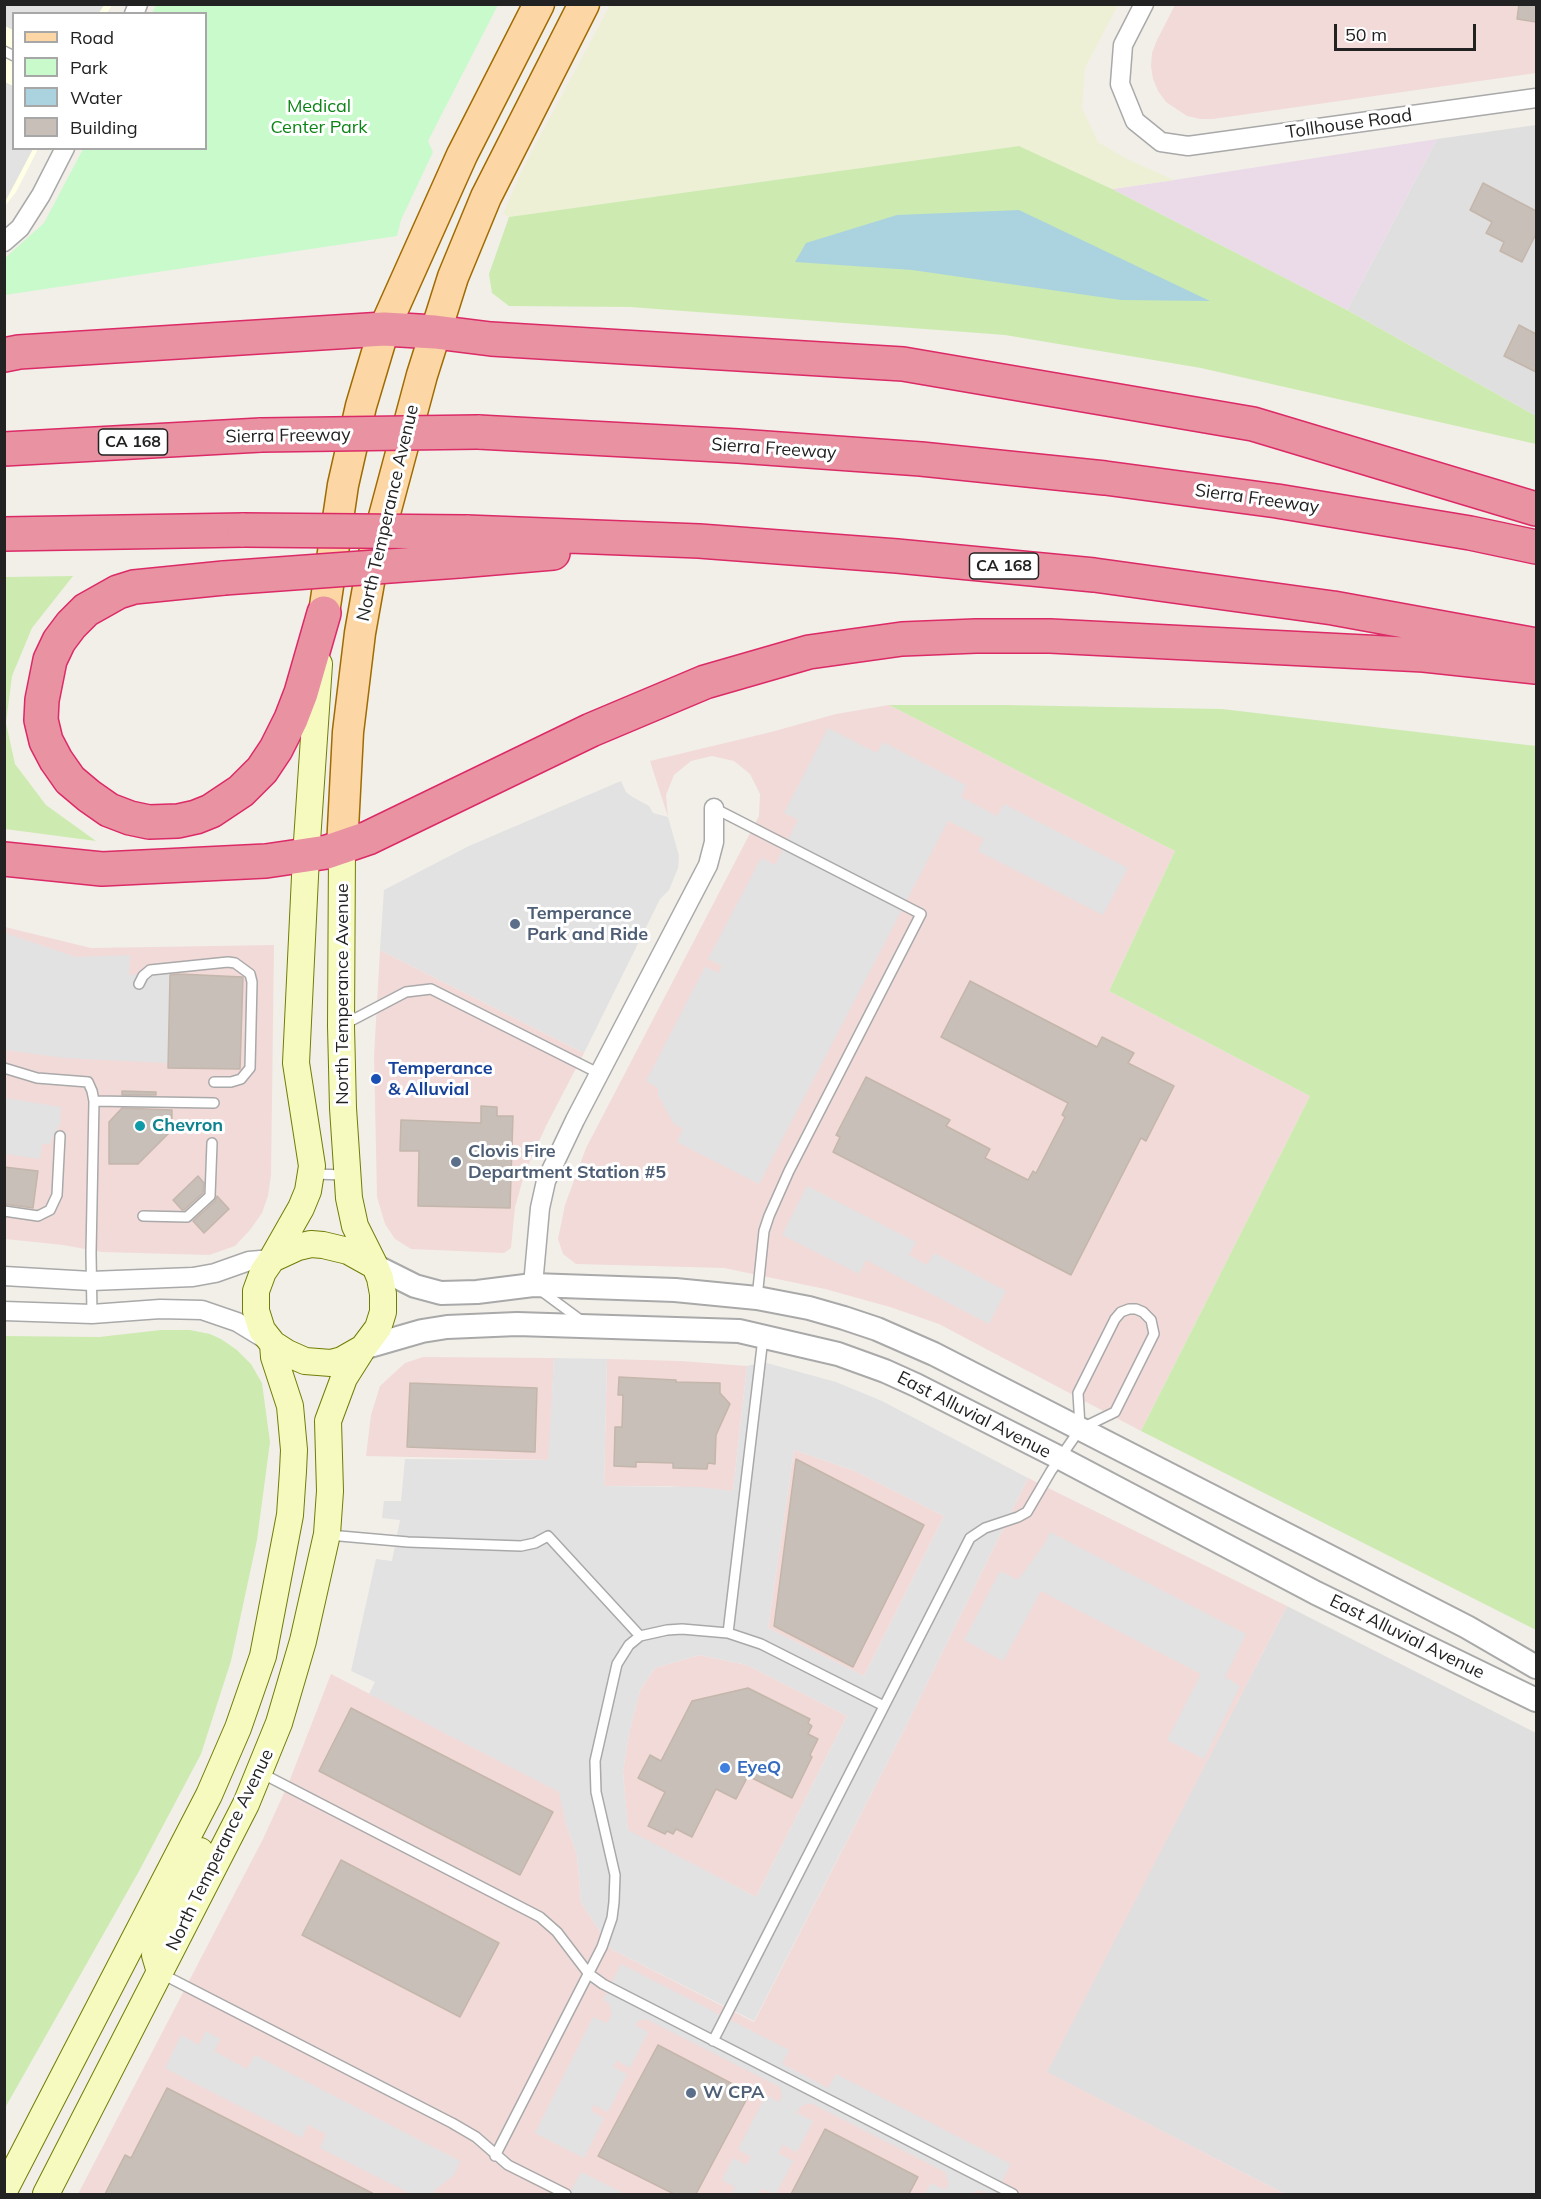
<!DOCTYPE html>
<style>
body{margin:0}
#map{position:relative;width:1541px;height:2199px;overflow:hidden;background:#f2efe9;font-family:Mulish,sans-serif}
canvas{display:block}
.frame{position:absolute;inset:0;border:6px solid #222;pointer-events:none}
.legend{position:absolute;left:12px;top:12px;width:195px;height:138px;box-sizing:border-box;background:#fff;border:2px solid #a7a7a7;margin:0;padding:8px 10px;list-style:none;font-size:18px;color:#222}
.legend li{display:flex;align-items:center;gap:12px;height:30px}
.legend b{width:30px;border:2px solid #a7a7a7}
.scale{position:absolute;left:1334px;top:24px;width:142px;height:27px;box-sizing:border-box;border:3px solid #222;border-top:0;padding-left:8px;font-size:18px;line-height:21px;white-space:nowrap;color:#222;-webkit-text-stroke:4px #fff;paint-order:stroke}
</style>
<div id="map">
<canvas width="1541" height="2199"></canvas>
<div class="frame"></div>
<ul class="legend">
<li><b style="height:8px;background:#fcd6a4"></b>Road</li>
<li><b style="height:16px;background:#c8facc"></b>Park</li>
<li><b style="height:16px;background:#aad3df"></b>Water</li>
<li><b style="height:16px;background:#c7bfb8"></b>Building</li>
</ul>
<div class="scale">50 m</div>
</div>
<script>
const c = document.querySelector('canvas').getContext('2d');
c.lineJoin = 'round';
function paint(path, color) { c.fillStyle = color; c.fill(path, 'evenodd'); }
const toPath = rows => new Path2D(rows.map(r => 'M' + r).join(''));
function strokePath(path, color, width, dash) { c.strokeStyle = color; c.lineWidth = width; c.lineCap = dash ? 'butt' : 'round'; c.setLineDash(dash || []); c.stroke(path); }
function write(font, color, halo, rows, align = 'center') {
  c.font = font + ' Mulish,sans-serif'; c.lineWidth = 6; c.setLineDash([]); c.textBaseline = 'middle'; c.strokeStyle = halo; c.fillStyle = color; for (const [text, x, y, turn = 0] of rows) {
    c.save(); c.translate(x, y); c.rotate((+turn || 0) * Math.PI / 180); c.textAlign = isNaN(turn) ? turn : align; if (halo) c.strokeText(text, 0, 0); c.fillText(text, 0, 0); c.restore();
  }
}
paint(toPath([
 [1536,125,1536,416,1347,310,1437,139],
 [1287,1606,1536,1733,1536,2194,1285,2194,1046,2072]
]), '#e0dfdf');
paint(toPath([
 [1175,5,1536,5,1536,73,1213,119,1200,119,1187,116,1166,102,1158,91,1153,79,1151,66,1152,53,1157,40],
 [889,705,1175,851,1109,991,1310,1096,1141,1431,939,1324,890,1307,825,1289,724,1268,576,1264,563,1254,558,1239,565,1205,586,1148,759,816,760,794,750,774,734,761,712,756,691,761,674,775,666,795,668,817,650,761,771,732,836,714],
 [5,927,91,948,274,945,271,1175,268,1196,262,1213,250,1230,235,1246,209,1255,102,1252,63,1245,5,1239],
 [380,950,584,1053,546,1126,525,1172,515,1207,511,1248,504,1253,411,1249,395,1239,385,1224,377,1197,374,1056],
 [423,1357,554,1358,549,1460,366,1456,371,1415,380,1386,405,1363],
 [607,1359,681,1361,747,1366,733,1491,666,1486,604,1486],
 [794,1450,855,1471,944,1516,864,1676,768,1628],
 [1028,1478,1287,1606,1047,2072,1285,2194,78,2194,263,1839,289,1782,331,1674,560,1792,566,1824,577,1855,581,1902,611,1949,754,2022,905,1728],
 [699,1655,747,1665,847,1716,756,1897,628,1831,623,1772,629,1733,640,1690,655,1668]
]), '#f2dad9');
paint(toPath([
 [1437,139,1347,310,1112,189,1174,180]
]), '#ebdbe8');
paint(toPath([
 [5,5,112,5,107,13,14,14,14,148,38,149,16,192,5,206]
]), '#ffffe5');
paint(toPath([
 [610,5,1118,5,1085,68,1082,108,1098,142,1129,160,1174,180,1112,189,1019,146,509,217,503,214,523,168]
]), '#eef0d5');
paint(toPath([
 [1019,146,1112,189,1347,310,1536,416,1536,444,1201,368,1005,335,630,307,509,306,492,293,489,274,509,217],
 [73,576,32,628,12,676,6,723,15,764,46,805,96,841,5,829,5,577],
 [889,705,1003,705,1222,709,1536,746,1536,1630,1141,1431,1310,1096,1109,991,1175,851],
 [161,1330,190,1330,210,1334,221,1339,237,1350,251,1364,262,1383,270,1442,257,1540,231,1661,201,1754,138,1873,5,2108,5,1336,99,1337]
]), '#cdebb0');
paint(toPath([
 [156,5,156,4,498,5,428,141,433,152,401,220,397,236,5,295,5,258,44,223,83,149,206,148,206,14,152,13]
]), '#c8facc');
paint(toPath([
 [4,5,5,4,104,5,99,13,14,14,13,30,5,26],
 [5,82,13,86,14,148,33,149,5,202],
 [828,728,877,753,883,742,966,785,961,797,997,816,1004,804,1128,868,1103,915,978,851,984,839,948,821,759,1184,677,1142,683,1129,674,1124,658,1095,658,1088,646,1081,705,967,719,973,722,966,708,959,761,858,775,865,798,820,784,813],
 [621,781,626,792,631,796,649,806,653,813,668,817,679,856,678,868,669,890,660,899,584,1053,380,950,384,890,469,846],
 [5,933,76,957,130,955,129,975,170,974,168,1063,64,1058,5,1050],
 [5,1098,61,1107,60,1123,50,1144,42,1144,40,1159,5,1154],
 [807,1186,916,1242,909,1255,927,1265,934,1253,1006,1291,989,1324,866,1260,859,1274,782,1235],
 [554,1358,607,1359,604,1486,699,1487,733,1491,747,1366,763,1362,836,1382,882,1401,1028,1478,905,1728,754,2021,611,1949,581,1902,577,1855,566,1824,559,1792,369,1694,375,1682,351,1671,376,1559,392,1561,400,1520,382,1518,384,1501,401,1501,405,1459,548,1460],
 [794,1450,855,1471,944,1516,864,1676,768,1628],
 [699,1655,747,1665,847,1716,756,1897,628,1830,623,1772,629,1733,640,1690,655,1668],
 [1050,1532,1246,1634,1225,1677,1240,1686,1204,1759,1167,1740,1201,1674,1041,1591,1003,1661,964,1640,1000,1571,1018,1580,1045,1543],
 [621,1964,789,2050,782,2064,828,2088,836,2074,1011,2164,995,2194,989,2194,980,2190,969,2194,925,2194,931,2183,945,2190,949,2184,945,2172,811,2103,801,2106,797,2113,813,2121,797,2152,783,2145,778,2153,793,2161,776,2194,761,2189,758,2194,732,2194,735,2187,722,2180,733,2158,747,2165,751,2157,738,2149,766,2095,779,2102,782,2097,780,2087,646,2019,638,2021,635,2025,648,2032,630,2068,617,2061,613,2067,627,2074,608,2112,594,2105,591,2111,604,2118,584,2158,535,2133,593,2017,607,2023,612,2015,609,2003,603,2000],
 [206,2031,220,2039,214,2051,247,2069,255,2055,460,2161,454,2175,435,2190,433,2194,411,2194,320,2148,326,2134,308,2125,302,2138,165,2068,181,2035,199,2045],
 [581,2172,621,2192,619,2194,569,2194]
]), '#e2e2e2');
paint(toPath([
 [1019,210,1210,301,1121,300,912,270,795,262,806,243,897,215]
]), '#aad3df');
const building = toPath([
 [1519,4,1536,4,1536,22,1517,19,1519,4],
 [1483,183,1536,211,1536,234,1522,262,1500,251,1504,242,1486,233,1492,222,1470,210,1483,183],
 [1519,325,1536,334,1536,372,1504,356,1519,325],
 [179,974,243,977,240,1069,168,1068,170,975,179,974],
 [970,981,1097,1047,1102,1037,1134,1053,1128,1063,1174,1086,1146,1141,1141,1138,1071,1275,833,1152,840,1137,836,1135,866,1077,950,1120,946,1126,990,1149,985,1158,1028,1180,1033,1171,1036,1173,1065,1117,1062,1115,1068,1103,941,1037,970,981],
 [122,1091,156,1092,156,1095,122,1095,122,1091],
 [481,1106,497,1107,497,1116,513,1116,510,1208,418,1206,419,1151,400,1151,401,1120,481,1123,481,1106],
 [122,1108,172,1110,172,1130,138,1164,109,1164,109,1122,122,1108],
 [4,1167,38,1171,33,1208,4,1204,4,1167],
 [198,1176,204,1183,203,1193,184,1210,182,1210,173,1200,198,1176],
 [217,1196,229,1209,204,1233,193,1221,215,1201,217,1196],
 [619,1377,676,1380,676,1382,720,1383,720,1393,730,1404,716,1435,715,1464,708,1463,707,1469,673,1468,673,1463,636,1462,636,1467,614,1466,615,1427,622,1427,623,1395,618,1395,619,1377],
 [410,1383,537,1388,535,1452,407,1447,410,1383],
 [796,1459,924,1525,853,1667,774,1626,796,1459],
 [748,1688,810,1719,808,1723,812,1726,808,1734,818,1739,810,1755,812,1757,792,1798,748,1776,736,1799,716,1789,692,1837,676,1829,673,1834,667,1831,665,1834,648,1826,665,1792,638,1778,650,1755,661,1761,692,1701,748,1688],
 [351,1708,553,1812,520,1875,319,1771,351,1708],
 [341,1860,499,1943,460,2017,302,1935,341,1860],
 [658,2045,750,2093,696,2194,674,2194,598,2156,658,2045],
 [167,2088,374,2194,105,2194,125,2155,131,2158,167,2088],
 [825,2129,918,2177,909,2194,791,2194,825,2129]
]);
paint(building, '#c7bfb8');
strokePath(building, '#c4b6ab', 1.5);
const service = toPath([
 [4,51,14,56],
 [714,808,921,914,789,1171,769,1216,764,1231,757,1298],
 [139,984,143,976,150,970,228,962,235,963,250,974,252,982,250,1068,241,1079,231,1082,214,1082],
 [343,1025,406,992,431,989,600,1074],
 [4,1068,37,1078,88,1082,92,1091,94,1101,91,1253,92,1314],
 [94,1101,214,1103],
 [314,1174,345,1175],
 [4,1211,38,1216,50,1210,57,1195,60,1136],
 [143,1216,187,1217,210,1196,212,1143],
 [540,1290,582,1321],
 [329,1535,408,1542,521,1546,535,1543,548,1536,640,1636],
 [728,1633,763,1338],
 [261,1773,540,1917,557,1932,589,1974,603,1984,1013,2194],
 [162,1974,452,2123,476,2137,508,2165,566,2194],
 [713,2041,970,1538,985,1528,1018,1517,1027,1512,1051,1471,1080,1429,1115,1412,1154,1334,1151,1320,1143,1312,1136,1309,1129,1309,1121,1312,1115,1319,1078,1393,1080,1427],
 [495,2156,602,1947,612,1918,614,1902,615,1875,596,1792,595,1761,617,1664,629,1645,640,1636,667,1630,682,1629,728,1633,761,1644,884,1706]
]);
const minor = toPath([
 [1144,4,1123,45,1120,84,1135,121,1161,142,1188,146,1536,98],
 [134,14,138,4],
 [4,242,20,228,41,195,65,148],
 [4,1276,91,1281,193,1277,215,1273,249,1261,272,1259],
 [533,1285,540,1208,546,1181,575,1120,708,865,714,842,714,808],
 [4,1311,92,1314,160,1309,202,1310,237,1322,270,1342]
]);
const tertiary = toPath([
 [375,1266,415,1286,441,1293,477,1292,533,1285,675,1290,757,1298,809,1308,844,1318,877,1329,934,1354,1467,1627,1536,1667],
 [363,1348,422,1331,447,1327,517,1324,739,1331,838,1354,885,1371,916,1385,1060,1458,1316,1593,1536,1700]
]);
const secondary = toPath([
 [342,848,341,1026,343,1108,349,1198,355,1226,375,1266,380,1278,383,1294,383,1312,378,1328,363,1348,342,1360,331,1363,305,1361,287,1353,273,1344,262,1330,256,1311,256,1291,263,1272,272,1259,298,1247,311,1244,323,1245,348,1251,375,1266],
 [272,1259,301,1208,308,1191,312,1166,296,1063,306,856,319,664],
 [160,1972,155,1955,158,1937,200,1851],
 [4,2191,209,1795,238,1728,263,1656,290,1515,293,1471,294,1450,290,1406,274,1357,273,1344],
 [46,2194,246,1804,279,1723,303,1641,327,1534,330,1491,328,1421,344,1378,363,1348]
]);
const primary = toPath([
 [324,613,343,485,361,406,384,329,462,155,539,4],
 [342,848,348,732,360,633,374,554,422,375,453,277,486,197,584,4]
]);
const motorway = toPath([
 [4,355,19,352,384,329,435,332,491,339,903,364,1253,424,1536,509],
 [478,432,738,446,921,459,1105,478,1277,501,1470,533,1536,547],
 [4,449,261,435],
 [466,532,699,541,897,556,1094,575,1333,608,1536,645],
 [4,534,244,530],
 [459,561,553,553],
 [224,578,134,587,118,592,86,610,71,625,59,641,50,660,42,700,41,720,46,741,56,760,70,780,89,796,109,810,130,818,149,822,178,821,196,817,211,811,241,791,262,770,276,749,291,719,301,693,324,613],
 [4,859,102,869,266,861,327,852,368,838,591,730,705,682,809,652,902,639,976,636,1050,636,1424,655,1536,667]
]);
strokePath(service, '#a9a9a9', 12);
strokePath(minor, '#a9a9a9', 21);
strokePath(tertiary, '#a9a9a9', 26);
strokePath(secondary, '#707d05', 28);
strokePath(primary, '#a06b00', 33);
strokePath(motorway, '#dc2a67', 36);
strokePath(service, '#fff', 9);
strokePath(minor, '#fff', 18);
strokePath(tertiary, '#fff', 22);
strokePath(secondary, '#f7fabf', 26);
strokePath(primary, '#fcd6a4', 30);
strokePath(motorway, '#e892a2', 33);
const motorwayBridge = toPath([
 [261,435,478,432],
 [244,530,466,532],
 [224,578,459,561]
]);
strokePath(motorwayBridge, '#dc2a67', 36, []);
strokePath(motorwayBridge, '#e892a2', 33);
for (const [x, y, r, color] of [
 [515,924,6,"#5c6f8a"],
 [376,1079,6,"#1a4fb4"],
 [140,1126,6,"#0f9aa8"],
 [456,1162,6,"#5c6f8a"],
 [725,1768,6,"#3f7fe0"],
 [691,2093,6,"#5c6f8a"]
]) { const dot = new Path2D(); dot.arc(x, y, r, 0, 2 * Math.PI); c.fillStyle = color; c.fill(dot); strokePath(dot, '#fff', 2); }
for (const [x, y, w] of [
 [133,442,69],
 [1004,566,69]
]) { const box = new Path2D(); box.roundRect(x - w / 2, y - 13, w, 26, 4.5); c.fillStyle = '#fff'; c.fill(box); strokePath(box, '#222', 1.5); }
write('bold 16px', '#222', null, [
 ["CA 168",133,442],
 ["CA 168",1004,566]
]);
write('18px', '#0c8416', '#fff', [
 ["Medical",319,107],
 ["Center Park",319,128]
]);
write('18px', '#222', '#fff', [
 ["Tollhouse Road",1349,124,-8],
 ["Sierra Freeway",288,436,-1],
 ["Sierra Freeway",774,449,4],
 ["Sierra Freeway",1257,499,8],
 ["North Temperance Avenue",388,513,-77],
 ["North Temperance Avenue",343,994,-90],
 ["East Alluvial Avenue",974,1415,27],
 ["East Alluvial Avenue",1407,1637,26],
 ["North Temperance Avenue",220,1850,-64]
]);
write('bold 18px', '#4e5e75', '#fff', [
 ["Temperance",527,914],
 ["Park and Ride",527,935],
 ["Clovis Fire",468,1152],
 ["Department Station #5",468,1173],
 ["W CPA",703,2093]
], 'left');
write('bold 18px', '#164399', '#fff', [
 ["Temperance",388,1069],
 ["& Alluvial",388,1090]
], 'left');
write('bold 18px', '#0d838f', '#fff', [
 ["Chevron",152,1126]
], 'left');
write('bold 18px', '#366cbe', '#fff', [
 ["EyeQ",737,1768]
], 'left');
</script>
